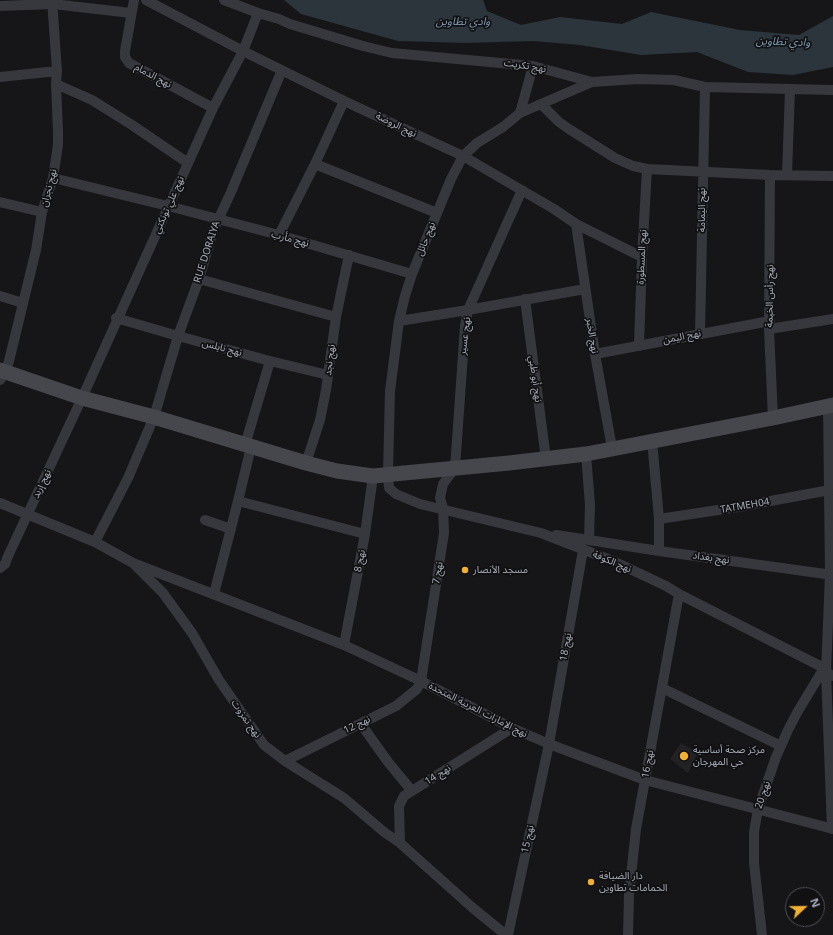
<!DOCTYPE html>
<meta charset="utf-8">
<style>
body{margin:0}
#map{position:relative;width:833px;height:935px;overflow:hidden;background:#161618;font-family:"Noto Sans",sans-serif}
canvas{display:block}
.north{position:absolute;left:785px;top:887px;width:40px;height:40px;box-sizing:border-box;background:#111113;border:1px solid #4d4f55;border-radius:50%;rotate:68deg;font-size:11px;font-weight:700;line-height:16px;text-align:center;color:#a8adb8}
.north::after{content:'';display:block;margin:auto;width:14px;height:18px;background:#f2b134;clip-path:polygon(50% 0,100% 100%,50% 72%,0 100%)}
</style>
<div id="map">
<canvas width="833" height="935"></canvas>
<div class="north">N</div>
</div>
<script>
const c = document.querySelector('canvas').getContext('2d');
c.lineJoin = 'round';
function paint(path, color) { c.fillStyle = color; c.fill(path, 'evenodd'); }
const toPath = rows => new Path2D(rows.map(r => 'M' + r).join(''));
function strokePath(path, color, width, dash) { c.strokeStyle = color; c.lineWidth = width; c.lineCap = dash ? 'butt' : 'round'; c.setLineDash(dash || []); c.stroke(path); }
function write(font, color, halo, rows, align = 'center') {
  c.font = font + ' "Noto Sans","Noto Sans Arabic",sans-serif'; c.lineWidth = 3.5; c.setLineDash([]); c.textBaseline = 'middle'; c.strokeStyle = halo; c.fillStyle = color; for (const [text, x, y, turn = 0] of rows) {
    c.save(); c.translate(x, y); c.rotate((+turn || 0) * Math.PI / 180); c.textAlign = isNaN(turn) ? turn : align; if (halo) c.strokeText(text, 0, 0); c.fillText(text, 0, 0); c.restore();
  }
}
paint(toPath([
 [681,743,698,753,688,773,670,759]
]), '#222225');
paint(toPath([
 [284,0,483,0,487,11,521,25,560,17,622,24,651,12,740,30,799,35,833,16,833,67,793,75,748,72,697,52,641,55,580,45,533,41,466,43,398,41,301,14]
]), '#2c353c');
strokePath(toPath([
 [134,0,125,51,125,57,129,63,213,108],
 [146,0,243,51,344,101,463,156,554,209,576,224,642,257],
 [224,0,258,13,279,19,290,24,363,46,392,53,533,66,592,82,638,79,674,80,705,87,833,90],
 [0,6,53,4,131,13],
 [0,77,57,71],
 [592,82,520,113,503,127,477,143,463,156,451,179,412,274,405,296,399,321,390,391,388,474,389,488,396,494,420,504,541,533,613,561,666,586,679,594,824,668,826,672,833,676],
 [56,84,92,100,132,125,188,163],
 [541,104,559,122,569,129,615,158,633,166,647,169,770,175,833,176],
 [520,113,533,66],
 [315,164,437,213],
 [770,175,769,329,773,418],
 [787,175,790,89],
 [53,178,168,206,279,235,412,274],
 [0,202,42,212],
 [576,224,595,354,612,448],
 [279,235,315,164,344,101],
 [199,279,336,317],
 [0,296,23,303],
 [525,299,546,459],
 [116,318,178,336,270,361,328,375],
 [399,321,468,310,585,289],
 [769,329,833,319],
 [700,334,705,87],
 [639,346,642,257,647,169],
 [595,354,770,321],
 [0,380,5,372,9,361,36,250,42,212,53,178,58,145,58,131,56,84,57,71,52,0],
 [828,406,830,574,826,672,832,829],
 [652,440,659,519,659,551],
 [245,445,270,361],
 [306,463,320,420,326,390,336,317,349,255],
 [238,501,365,534],
 [0,503,95,542,133,563,163,593,192,633,219,680,264,745,285,761,344,798,384,832,400,843,474,909,506,935],
 [659,519,738,507,830,490],
 [205,520,231,529],
 [556,535,589,540,590,505,586,454],
 [589,540,659,551,833,575],
 [95,542,128,478,154,417,178,336,199,279,213,231,231,192,282,70],
 [133,563,344,645,421,681,512,728,549,744,645,780,833,829],
 [0,568,5,564,8,556,82,398,213,108,243,51,258,13],
 [214,594,238,501,251,447],
 [344,645,365,534,373,476],
 [662,688,781,746],
 [361,724,388,762,412,791],
 [285,761,396,706,417,689,421,681,444,533,443,508,440,498,443,484,455,468,465,326,468,310,522,190],
 [400,843,399,806,404,796,512,728],
 [508,935,549,744,583,550],
 [628,935,629,895,636,829,679,594],
 [762,935,754,863,754,832,758,809,776,757,788,730,798,711,824,668]
]), '#37383d', 10);
strokePath(toPath([
 [0,370,82,398,154,417,306,463,337,471,373,476,509,463,586,454,773,418,833,405]
]), '#45474d', 15);
for (const [x, y, r, color] of [
 [465,570,4,"#f2b134"],
 [684,756,5,"#f2b134"],
 [591,882,4,"#f2b134"]
]) { const dot = new Path2D(); dot.arc(x, y, r, 0, 2 * Math.PI); c.fillStyle = color; c.fill(dot); strokePath(dot, '#111113', 1.5); }
write('10px', '#a8adb8', '#111113', [
 ["نهج تكريت",525,66,9],
 ["نهج الدمام",153,76,28],
 ["نهج الروضة",396,125,26],
 ["نهج نجران",49,188,-75],
 ["نهج علي تونكتي",169,205,-66],
 ["نهج اليمامة",702,210,-90],
 ["نهج مأرب",290,239,15],
 ["نهج حائل",426,239,-68],
 ["RUE DORAIYA",207,252,-72],
 ["نهج المسطورة",642,257,-87],
 ["نهج رأس الخيمة",770,296,-89],
 ["نهج عسير",465,336,-83],
 ["نهج الخبر",592,336,81],
 ["نهج اليمن",682,337,-11],
 ["نهج نابلس",222,348,15],
 ["نهج نجد",330,360,-83],
 ["نهج أبو ظبي",535,379,82],
 ["نهج إربد",42,484,-65],
 ["TATMEH04",745,506,-10],
 ["نهج بغداد",711,558,8],
 ["نهج 8",360,561,-79],
 ["نهج الكوفة",612,562,23],
 ["نهج 7",438,573,-81],
 ["نهج 18",566,647,-80],
 ["نهج الإمارات العربية المتحدة",478,710,27],
 ["نهج تمزوت",246,719,55],
 ["نهج 12",357,725,-26],
 ["نهج 16",648,764,-80],
 ["نهج 14",438,775,-32],
 ["نهج 20",763,795,-72],
 ["نهج 15",528,839,-78]
]);
write('10px', '#a8adb8', '#111113', [
 ["مسجد الأنصار",473,570],
 ["مركز صحة أساسية",693,750],
 ["حي المهرجان",693,762],
 ["دار الضيافة",599,876],
 ["الحمامات تطاوين",599,888]
], 'left');
write('italic 11px', '#7f9bb3', '#111113', [
 ["وادي تطاوين",463,22],
 ["وادي تطاوين",783,42,2]
]);
</script>
